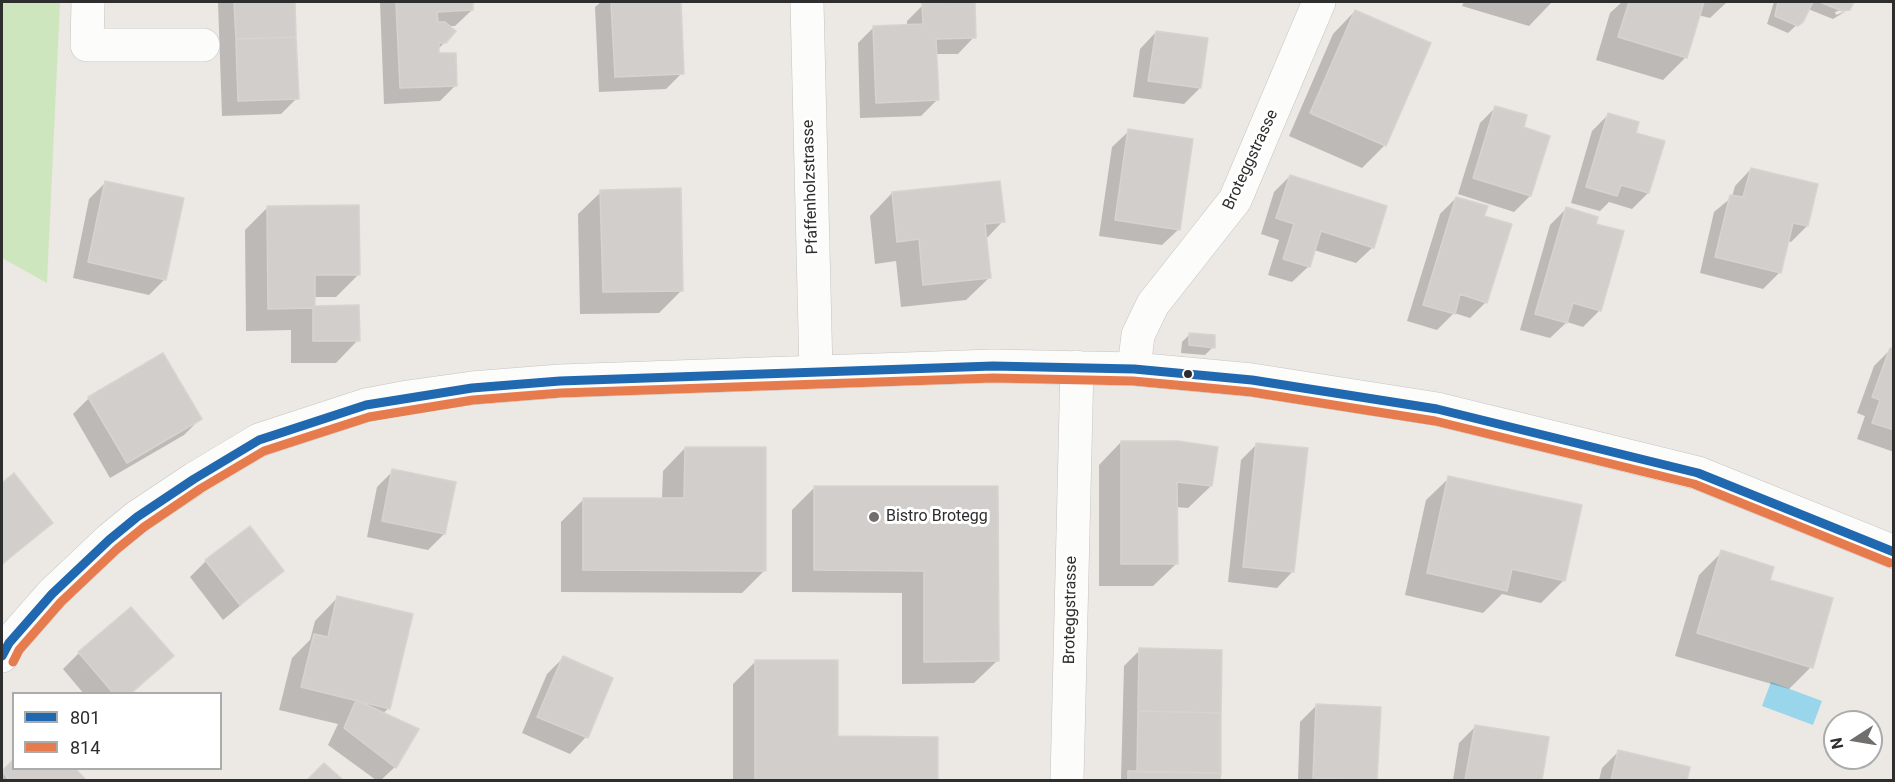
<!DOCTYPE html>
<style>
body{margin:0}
#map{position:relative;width:1895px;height:782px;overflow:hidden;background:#ece8e4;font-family:Roboto,sans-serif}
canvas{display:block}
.frame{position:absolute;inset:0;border:3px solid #2e2e2e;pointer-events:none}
.legend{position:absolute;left:12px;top:692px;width:210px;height:78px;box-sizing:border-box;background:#fff;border:2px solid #ababab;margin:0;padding:8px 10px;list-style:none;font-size:18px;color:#2e2e2e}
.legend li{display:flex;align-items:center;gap:12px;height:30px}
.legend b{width:30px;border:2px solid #ababab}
.north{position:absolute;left:1823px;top:710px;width:60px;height:60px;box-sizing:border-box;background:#fff;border:2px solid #ababab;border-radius:50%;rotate:258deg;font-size:16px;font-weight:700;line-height:24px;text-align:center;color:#2e2e2e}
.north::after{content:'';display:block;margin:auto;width:21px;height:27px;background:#706f6e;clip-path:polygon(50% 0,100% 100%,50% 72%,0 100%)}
</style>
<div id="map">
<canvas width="1895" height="782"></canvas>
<div class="frame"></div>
<ul class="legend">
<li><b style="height:8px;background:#2069b0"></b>801</li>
<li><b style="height:8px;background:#e67c4d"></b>814</li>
</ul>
<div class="north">N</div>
</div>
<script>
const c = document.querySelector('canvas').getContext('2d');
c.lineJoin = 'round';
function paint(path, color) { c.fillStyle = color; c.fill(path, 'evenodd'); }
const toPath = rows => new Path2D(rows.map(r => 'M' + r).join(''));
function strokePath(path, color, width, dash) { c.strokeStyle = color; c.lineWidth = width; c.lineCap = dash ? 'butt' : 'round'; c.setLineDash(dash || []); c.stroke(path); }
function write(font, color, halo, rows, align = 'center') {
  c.font = font + ' Roboto,sans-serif'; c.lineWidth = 6; c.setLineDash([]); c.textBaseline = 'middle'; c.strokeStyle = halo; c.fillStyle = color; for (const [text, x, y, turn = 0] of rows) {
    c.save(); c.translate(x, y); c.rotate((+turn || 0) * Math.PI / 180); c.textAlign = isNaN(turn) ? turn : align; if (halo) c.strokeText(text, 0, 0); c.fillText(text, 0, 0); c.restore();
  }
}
paint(toPath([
 [2,2,60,2,47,283,2,258]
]), '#cee6be');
paint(toPath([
 [1771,682,1822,701,1813,725,1762,706]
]), '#99d6ec');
paint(toPath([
 [218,2,294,2,297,98,281,114,222,116],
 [380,2,471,2,472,10,455,26,448,26,445,42,438,49,438,55,456,85,440,101,384,104],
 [601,2,679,2,682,73,666,89,599,92,595,7],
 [1464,2,1552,2,1529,26,1462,6],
 [1622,2,1727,2,1710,18,1698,15,1685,58,1663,80,1596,60,1610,13],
 [1774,2,1853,2,1847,11,1847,8,1835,12,1836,15,1846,11,1833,19,1808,9,1804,18,1788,33,1767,24],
 [923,5,974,37,958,54,935,54,937,100,921,116,860,118,858,43,874,27,907,26,907,21],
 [1355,11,1385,145,1362,168,1289,136,1333,34],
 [1156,32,1200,88,1184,104,1133,97,1140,49],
 [1496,107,1522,128,1530,196,1514,212,1458,194,1480,123],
 [1608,115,1634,134,1648,193,1632,209,1609,202,1600,211,1571,203,1592,131],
 [1129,131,1179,229,1162,245,1099,236,1112,147],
 [1751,169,1807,226,1791,242,1787,241,1779,273,1763,289,1700,273,1714,212,1732,197,1735,186],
 [1290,176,1373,247,1356,263,1314,250,1309,266,1292,282,1268,275,1279,240,1261,234,1274,192],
 [105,183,165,279,149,295,73,278,89,199],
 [601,192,682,290,659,313,580,314,578,214],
 [892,193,1003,221,985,240,989,278,966,300,901,307,896,261,875,264,870,216],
 [1456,198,1482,217,1486,302,1470,318,1454,313,1437,330,1407,321,1440,214],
 [267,208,359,274,336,297,314,297,314,307,358,340,336,363,291,363,291,330,246,331,245,230],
 [1566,209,1594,225,1600,310,1583,327,1567,322,1550,338,1520,330,1550,225],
 [1190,334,1213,347,1205,355,1181,353,1182,342],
 [1890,350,1894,351,1894,452,1857,439,1865,416,1857,413,1874,366],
 [89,398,200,419,184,435,110,478,73,414],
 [1121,442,1211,486,1188,508,1176,507,1176,564,1153,586,1099,586,1099,465],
 [1257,444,1293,571,1277,588,1228,582,1241,460],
 [685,448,765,570,742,593,561,592,561,522,584,499,662,499,663,471],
 [393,471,444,534,428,550,367,537,377,487],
 [14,476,51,523,2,565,2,485],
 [1449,478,1564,580,1541,603,1502,594,1483,613,1405,595,1426,500],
 [815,487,996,487,997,661,974,683,902,684,902,593,792,592,792,510],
 [1722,552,1811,667,1789,689,1675,656,1699,575],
 [206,561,282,571,223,620,190,577],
 [337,598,389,708,382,714,395,767,381,780,376,780,328,745,338,724,279,710,292,658,310,640,315,621],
 [1140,650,1221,651,1218,780,1121,780,1124,666],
 [79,653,172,656,131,694,84,694,63,669],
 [563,658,611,678,586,737,570,754,522,733,547,674],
 [755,662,837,738,937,738,937,780,733,780,733,684],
 [1316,706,1376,779,1375,780,1298,780,1300,722],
 [1475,727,1548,738,1541,780,1453,780,1459,743],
 [1618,752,1688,768,1686,780,1599,780,1602,768],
 [14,761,14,768,84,780,2,780,2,773]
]), '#0003');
const building = toPath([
 [234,2,295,2,296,37,236,39,234,2],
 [396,2,473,2,473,10,437,12,438,22,445,22,456,31,446,43,439,43,439,53,456,53,457,86,400,88,396,2],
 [611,2,681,2,684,74,615,77,611,2],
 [975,2,976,38,936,39,939,100,876,103,873,26,923,24,922,3,975,2],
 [1629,2,1704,2,1687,58,1618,37,1629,2],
 [1778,2,1813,2,1803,22,1798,26,1775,16,1778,2],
 [1820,2,1854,2,1850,10,1842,11,1820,2],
 [1355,10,1431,43,1386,146,1310,113,1355,10],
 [1156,31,1208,38,1201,88,1148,81,1156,31],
 [296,37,299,99,238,101,236,39,296,37],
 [1495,106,1527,115,1524,127,1550,136,1531,196,1473,178,1495,106],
 [1608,113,1639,122,1636,133,1665,141,1649,193,1621,185,1617,196,1586,187,1608,113],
 [1128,129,1193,139,1180,230,1115,220,1128,129],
 [1751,168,1818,184,1808,226,1793,223,1781,273,1715,257,1730,195,1743,197,1751,168],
 [1290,175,1387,206,1374,248,1321,231,1310,267,1283,259,1294,224,1276,218,1290,175],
 [105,181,184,198,166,280,88,262,105,181],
 [1000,181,1005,222,985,224,991,278,923,285,919,239,897,242,892,192,1000,181],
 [681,188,683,291,603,292,600,190,681,188],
 [1456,197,1488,206,1484,216,1512,224,1487,303,1460,294,1455,314,1423,305,1456,197],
 [359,205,360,275,315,275,315,306,359,305,360,341,313,341,313,308,268,309,267,206,359,205],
 [1566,207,1598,217,1596,224,1624,231,1601,311,1573,303,1567,323,1535,314,1566,207],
 [1189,333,1215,335,1215,348,1189,345,1189,333],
 [1890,348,1894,350,1894,430,1872,423,1880,400,1872,397,1890,348],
 [163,353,202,419,127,463,88,397,163,353],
 [1121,441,1178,441,1218,447,1212,486,1177,482,1178,564,1121,564,1121,441],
 [1256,443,1308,448,1294,572,1243,567,1256,443],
 [685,447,766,447,766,571,583,570,583,498,684,498,685,447],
 [392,469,456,482,445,534,382,521,392,469],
 [14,473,53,523,2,564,2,483,14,473],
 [1448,476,1582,505,1565,581,1512,569,1507,591,1427,573,1448,476],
 [814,486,998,486,999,661,924,662,924,571,814,570,814,486],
 [250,526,284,571,240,605,205,560,250,526],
 [1721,550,1774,567,1770,580,1833,598,1813,668,1697,633,1721,550],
 [337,596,413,614,390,709,301,687,314,634,328,637,337,596],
 [131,607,174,656,130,694,114,694,78,652,131,607],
 [1139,648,1222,650,1221,713,1138,711,1139,648],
 [563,656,613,678,588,738,537,717,563,656],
 [755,660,838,660,838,736,938,737,938,780,755,780,755,660],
 [356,700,419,729,396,768,344,728,356,700],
 [1316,704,1381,707,1377,780,1313,778,1316,704],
 [1138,711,1221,713,1221,773,1137,772,1138,711],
 [1475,725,1549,737,1542,780,1465,780,1475,725],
 [1618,750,1690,767,1687,780,1611,780,1618,750],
 [14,759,14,768,75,768,86,780,9,780,2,771,14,759],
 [324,763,343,780,307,780,324,763],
 [1128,771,1221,773,1220,780,1128,780,1128,771]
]);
paint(building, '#d1cecb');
strokePath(building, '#d7d4d0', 1.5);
const minor = toPath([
 [88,2,87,45,203,45],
 [807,2,816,372],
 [1134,369,1138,335,1153,304,1235,200,1319,2],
 [2,656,9,643,52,594,109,540,137,517,194,479,259,440,366,405,408,397,472,388,560,381,993,366,1134,369,1252,380,1437,409,1698,473,1894,552],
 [1067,780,1077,367]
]);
strokePath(minor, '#c5c4c5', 34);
strokePath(minor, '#fcfcfb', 33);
strokePath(toPath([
 [2,656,9,643,52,594,109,540,137,517,194,479,259,440,366,405,472,388,560,381,993,366,1134,369,1252,380,1437,409,1698,473,1894,552]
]), '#2069b0', 9);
strokePath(toPath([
 [13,662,19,650,61,602,117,549,144,527,200,489,264,451,369,417,473,400,561,393,993,378,1133,381,1251,392,1435,421,1694,484,1890,563]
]), '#e67c4d', 9);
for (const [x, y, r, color] of [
 [1188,374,5,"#2e2e2e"],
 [874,517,6,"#706f6e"]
]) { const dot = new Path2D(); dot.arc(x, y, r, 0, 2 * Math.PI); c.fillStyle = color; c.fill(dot); strokePath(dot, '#fff', 2); }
write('16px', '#2e2e2e', '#fff', [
 ["Broteggstrasse",1251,160,-65],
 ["Pfaffenholzstrasse",811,187,-92],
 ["Broteggstrasse",1071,610,-89]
]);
write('16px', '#2e2e2e', '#fff', [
 ["Bistro Brotegg",886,517]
], 'left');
</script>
